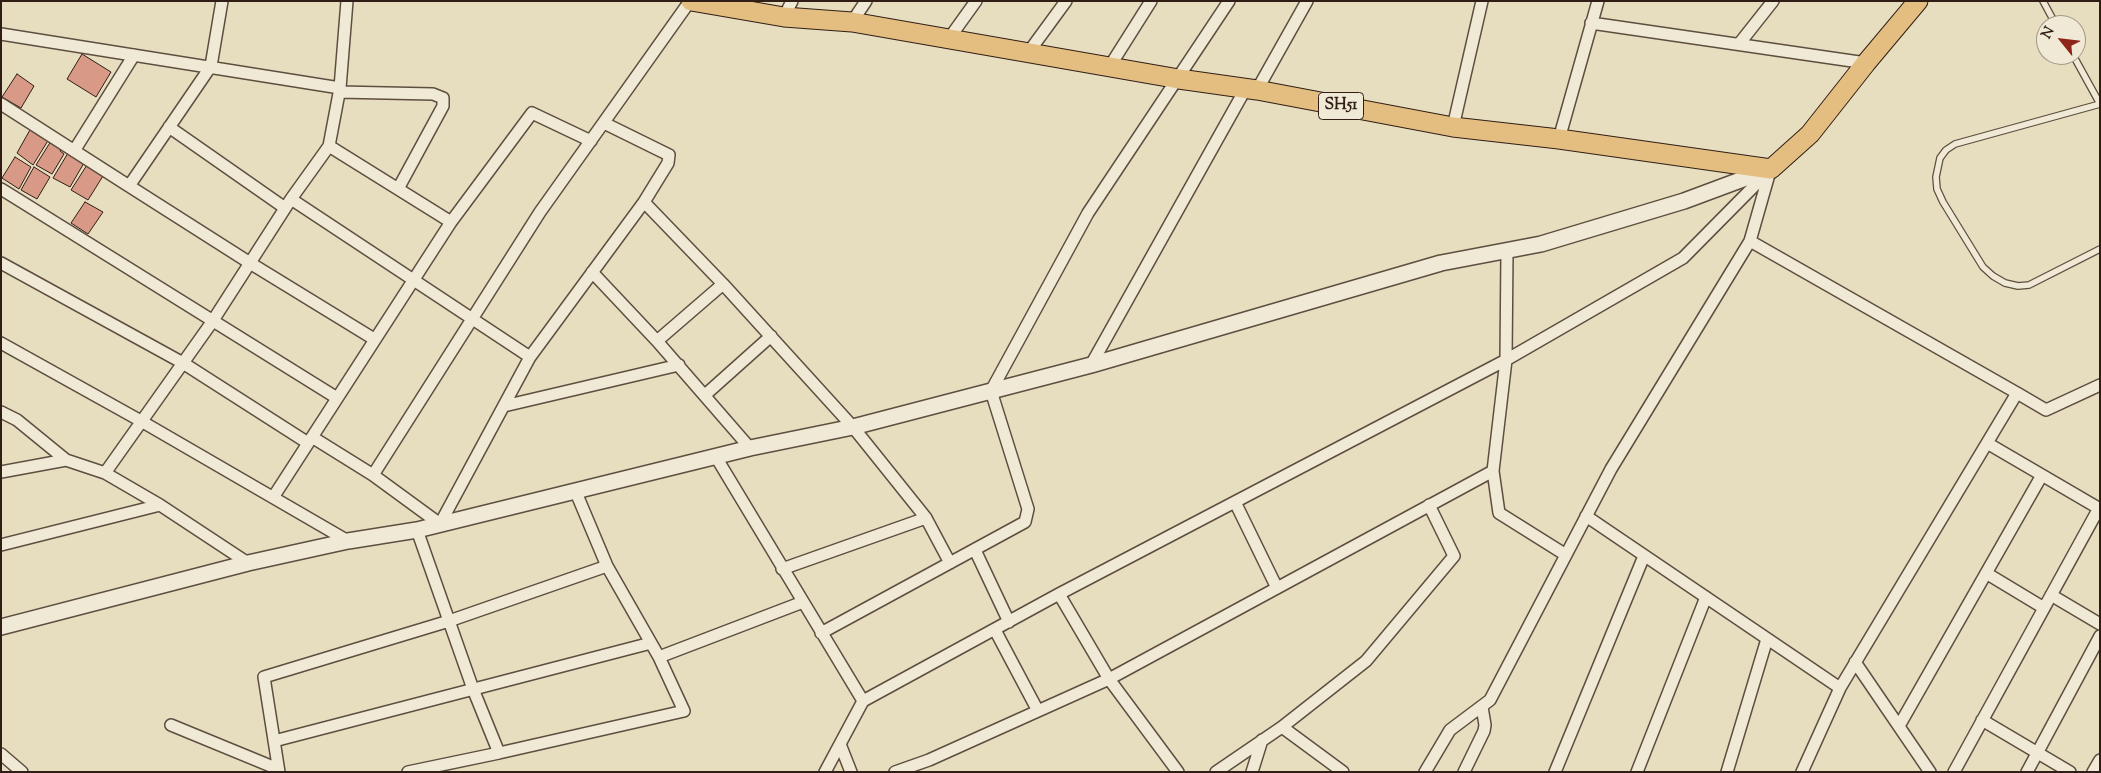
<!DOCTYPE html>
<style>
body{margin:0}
#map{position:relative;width:2101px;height:773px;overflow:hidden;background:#e7ddbf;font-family:"Sorts Mill Goudy",serif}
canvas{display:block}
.frame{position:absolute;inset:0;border:2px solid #301e16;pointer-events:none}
.north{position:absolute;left:2036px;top:15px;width:50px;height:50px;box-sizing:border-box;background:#efe9d5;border:1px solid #a39889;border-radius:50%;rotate:299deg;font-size:14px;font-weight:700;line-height:20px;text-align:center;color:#301e16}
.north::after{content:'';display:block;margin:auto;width:18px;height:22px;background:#8f2418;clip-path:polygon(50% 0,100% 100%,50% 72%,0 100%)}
</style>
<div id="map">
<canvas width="2101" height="773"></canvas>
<div class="frame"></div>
<div class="north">N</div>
</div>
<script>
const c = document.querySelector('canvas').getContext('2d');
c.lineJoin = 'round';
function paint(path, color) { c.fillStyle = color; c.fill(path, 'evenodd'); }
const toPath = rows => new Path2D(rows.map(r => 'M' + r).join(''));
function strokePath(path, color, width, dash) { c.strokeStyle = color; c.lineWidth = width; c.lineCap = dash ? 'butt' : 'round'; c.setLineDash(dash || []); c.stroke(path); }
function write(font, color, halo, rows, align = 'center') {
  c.font = font + ' "Sorts Mill Goudy",serif'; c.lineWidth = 4.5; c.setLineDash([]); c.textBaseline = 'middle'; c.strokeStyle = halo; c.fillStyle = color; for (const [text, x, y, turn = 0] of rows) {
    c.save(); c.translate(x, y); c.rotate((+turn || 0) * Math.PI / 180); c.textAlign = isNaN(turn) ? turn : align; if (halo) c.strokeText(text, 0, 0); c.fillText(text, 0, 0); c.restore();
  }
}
const building = toPath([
 [82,54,111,72,96,97,67,79,82,54],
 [17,74,34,86,21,108,2,97,17,74],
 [31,128,49,139,33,165,17,153,31,128],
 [51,141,62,147,60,151,64,154,52,174,36,165,51,141],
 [68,153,84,163,70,187,53,178,68,153],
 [15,157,31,167,19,189,2,178,15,157],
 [87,165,103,176,88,200,71,190,87,165],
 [34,167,50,177,37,199,21,190,34,167],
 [85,202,103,212,88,234,71,223,85,202]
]);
paint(building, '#d89986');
strokePath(building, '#301e16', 1);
const service = toPath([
 [2043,1,2056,25],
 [2073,55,2100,104],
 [2100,104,1955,144,1946,150,1940,158,1936,177,1937,189,1943,202,1983,267,1993,276,2005,283,2018,286,2029,285,2100,249]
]);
const minor = toPath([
 [222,1,211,66,129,186,250,263,374,339],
 [690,1,540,212,373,475,440,524,530,357,644,202,723,284,853,427,926,518,782,569],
 [784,17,792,1],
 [852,22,866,1],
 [1591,23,1866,63],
 [1,34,340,88,329,146,291,199],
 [948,40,976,1],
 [1739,44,1773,1],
 [1028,53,1066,1],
 [1110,66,1151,1],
 [340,88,347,1],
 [1257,90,1307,1],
 [339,92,433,94,443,98,443,106,398,189],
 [1,104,129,186],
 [604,123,669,155,668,163,644,202],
 [169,127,285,208],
 [1453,127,1482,1],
 [1559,139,1598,1],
 [329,146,451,222],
 [74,151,134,55],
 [1,189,337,398],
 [1750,241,2017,393,1987,443],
 [1,263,183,363,308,443],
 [592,272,657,341,750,448],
 [657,341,723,284],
 [1,343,141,421,348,541],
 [1091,365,1246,88],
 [2017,393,2046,410,2100,385],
 [705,395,771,336],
 [504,406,679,365],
 [1,412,17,420,66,460],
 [312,437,373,475],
 [716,457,863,701,1059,594,1506,360,1683,258,1770,170],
 [1493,471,1499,513,1566,555],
 [1,472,66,460,105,473],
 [575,490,607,566],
 [274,496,451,222,532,113,591,141],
 [1235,502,1277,588],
 [1586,516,1840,688,1802,772],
 [926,518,950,563],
 [417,530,473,689,499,753,684,711,659,657,803,602],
 [1,545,160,505],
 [975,550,1009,622],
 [248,563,160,505,105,473,212,322,291,199,530,357],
 [1986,573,2044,608],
 [1059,594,1109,679,1178,772],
 [2051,595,2100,624],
 [995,630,1038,711],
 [821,633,1025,522,1028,509,991,391,1088,213,1229,1],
 [1855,662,1930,772],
 [1840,688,1987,443,2100,509],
 [1982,720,2070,772],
 [171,725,278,769],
 [1899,726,2042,475],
 [1282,727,1366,661,1454,556,1429,505],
 [274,741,651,643],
 [840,744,851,772],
 [1,754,22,772],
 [279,772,264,677,449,621,607,566,659,657],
 [408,772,499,753],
 [825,772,863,701],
 [895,772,929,760,1109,679,1493,471,1506,360,1507,251],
 [1216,772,1282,727,1343,772],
 [1252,772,1262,740],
 [1425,772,1450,730,1490,700,1611,469,1750,241,1770,171],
 [1464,772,1484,731,1485,725,1482,707],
 [1555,772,1644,556],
 [1637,772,1706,597],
 [1727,772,1767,639],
 [1954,772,2099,508],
 [2027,772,2100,636],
 [2093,772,2100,760]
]);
const tertiary = toPath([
 [1,627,248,563,348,541,417,530,750,448,853,427,1091,365,1441,263,1541,244,1684,201,1770,169]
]);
const primary = toPath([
 [691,1,784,17,852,22,1179,79,1257,90,1453,127,1559,139,1771,169,1810,134,1866,63,1918,1]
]);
strokePath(service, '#5e4e40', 8);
strokePath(minor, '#5e4e40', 14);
strokePath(tertiary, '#5e4e40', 18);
strokePath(primary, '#301e16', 21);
strokePath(service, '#efe9d5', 5.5);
strokePath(minor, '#efe9d5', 11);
strokePath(tertiary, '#efe9d5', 15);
strokePath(primary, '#e4be80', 19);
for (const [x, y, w] of [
 [1341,106,45]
]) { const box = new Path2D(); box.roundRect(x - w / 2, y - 13.5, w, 27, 4); c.fillStyle = '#efe9d5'; c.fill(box); strokePath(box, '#301e16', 1); }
write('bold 16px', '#301e16', null, [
 ["SH51",1341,106]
]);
</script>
